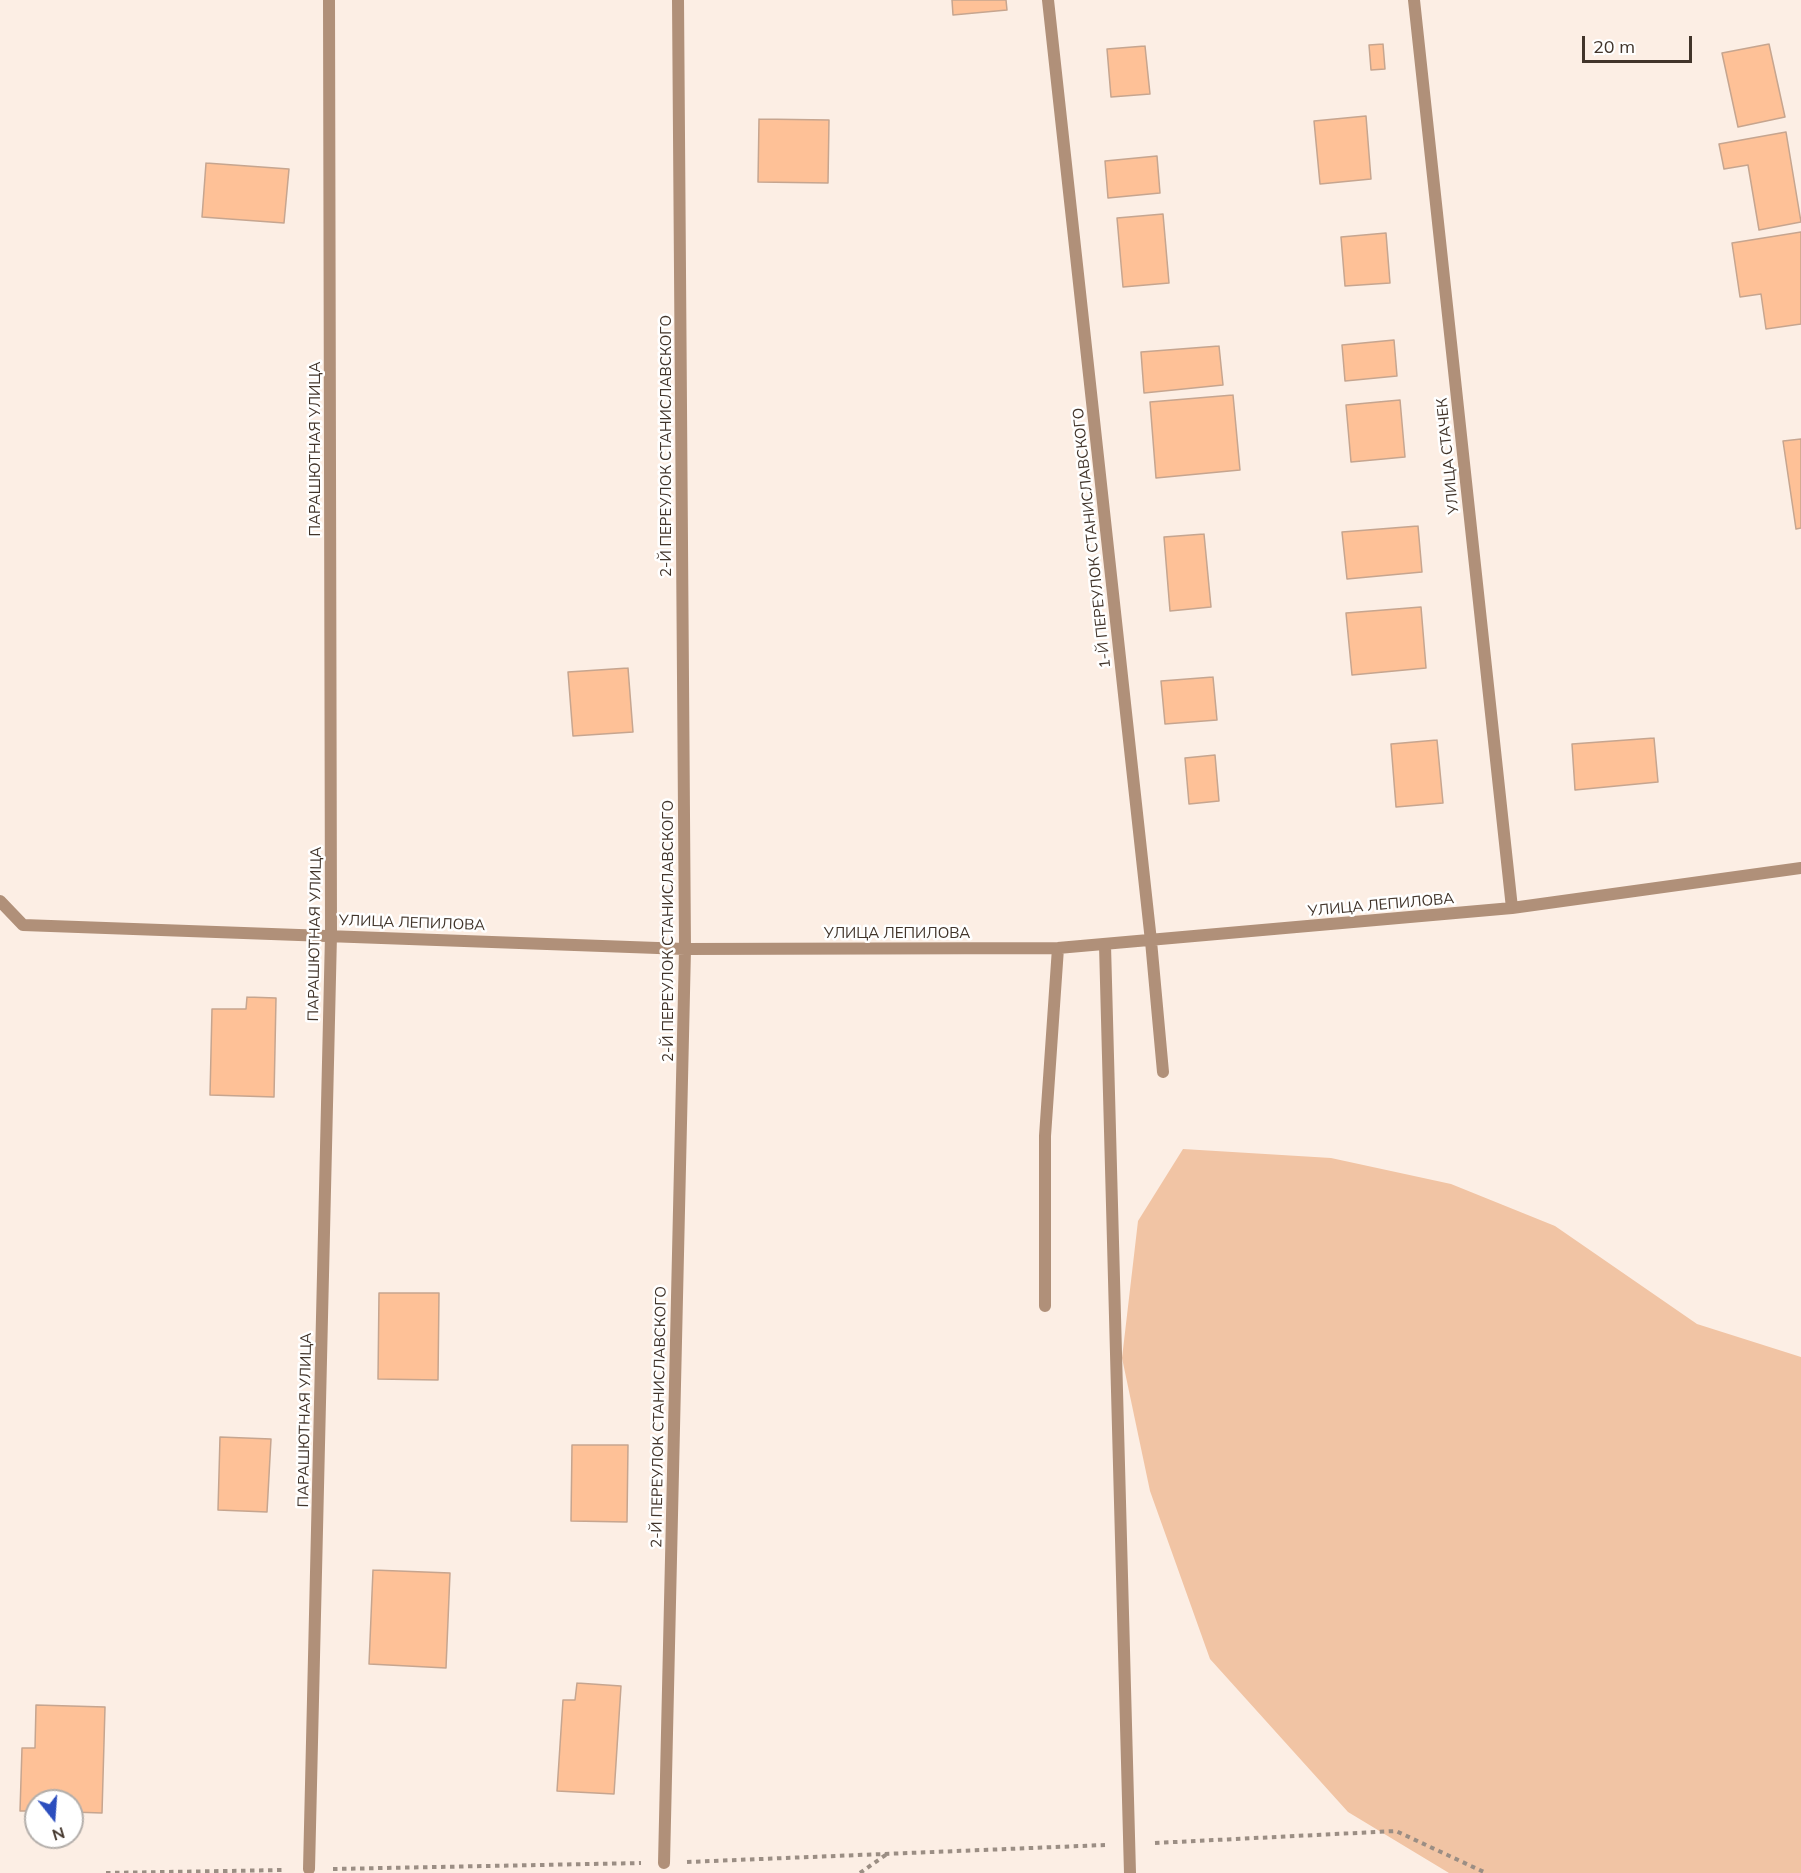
<!DOCTYPE html>
<meta charset="utf-8">
<style>
body{margin:0}
#map{position:relative;width:1801px;height:1873px;overflow:hidden;background:#fceee4;font-family:Mulish,sans-serif}
canvas{display:block}
.north{position:absolute;left:24px;top:1789px;width:60px;height:60px;box-sizing:border-box;background:#fff;border:2px solid #b3aeaa;border-radius:50%;rotate:163deg;font-size:16px;font-weight:700;line-height:24px;text-align:center;color:#41342a}
.north::after{content:'';display:block;margin:auto;width:21px;height:27px;background:#2c4ebe;clip-path:polygon(50% 0,100% 100%,50% 72%,0 100%)}
.scale{position:absolute;left:1582px;top:36px;width:110px;height:27px;box-sizing:border-box;border:3px solid #41342a;border-top:0;padding-left:8px;font-size:18px;line-height:21px;white-space:nowrap;color:#41342a;-webkit-text-stroke:4px #fff;paint-order:stroke}
</style>
<div id="map">
<canvas width="1801" height="1873"></canvas>
<div class="north">N</div>
<div class="scale">20 m</div>
</div>
<script>
const c = document.querySelector('canvas').getContext('2d');
c.lineJoin = 'round';
function paint(path, color) { c.fillStyle = color; c.fill(path, 'evenodd'); }
const toPath = rows => new Path2D(rows.map(r => 'M' + r).join(''));
function strokePath(path, color, width, dash) { c.strokeStyle = color; c.lineWidth = width; c.lineCap = dash ? 'butt' : 'round'; c.setLineDash(dash || []); c.stroke(path); }
function write(font, color, halo, rows, align = 'center') {
  c.font = font + ' Mulish,sans-serif'; c.lineWidth = 5; c.setLineDash([]); c.textBaseline = 'middle'; c.strokeStyle = halo; c.fillStyle = color; for (const [text, x, y, turn = 0] of rows) {
    c.save(); c.translate(x, y); c.rotate((+turn || 0) * Math.PI / 180); c.textAlign = isNaN(turn) ? turn : align; if (halo) c.strokeText(text, 0, 0); c.fillText(text, 0, 0); c.restore();
  }
}
paint(toPath([
 [1183,1149,1331,1158,1451,1184,1555,1226,1697,1324,1801,1357,1801,1873,1449,1873,1348,1812,1210,1659,1150,1491,1122,1358,1138,1221]
]), '#f1c4a4');
const building = toPath([
 [952,0,1006,0,1007,10,953,15,952,0],
 [1383,44,1385,69,1371,70,1369,45,1383,44],
 [1769,44,1785,117,1738,127,1722,53,1769,44],
 [1145,46,1150,94,1111,97,1107,49,1145,46],
 [1366,116,1371,179,1320,184,1314,121,1366,116],
 [759,119,829,120,828,183,758,182,759,119],
 [1786,132,1801,222,1759,230,1748,165,1724,169,1719,144,1786,132],
 [1157,156,1160,193,1108,198,1105,161,1157,156],
 [206,163,289,169,284,223,202,217,206,163],
 [1163,214,1169,283,1123,287,1117,218,1163,214],
 [1801,232,1801,324,1766,329,1761,294,1740,297,1732,243,1801,232],
 [1386,233,1390,283,1345,286,1341,237,1386,233],
 [1394,340,1397,376,1345,381,1342,345,1394,340],
 [1219,346,1223,385,1144,393,1141,352,1219,346],
 [1233,395,1240,470,1156,478,1150,402,1233,395],
 [1400,400,1405,457,1351,462,1346,405,1400,400],
 [1801,439,1801,528,1796,529,1783,441,1801,439],
 [1418,526,1422,572,1347,579,1342,532,1418,526],
 [1204,534,1211,607,1170,611,1164,537,1204,534],
 [1421,607,1426,668,1352,675,1346,613,1421,607],
 [628,668,633,732,573,736,568,672,628,668],
 [1213,677,1217,720,1165,724,1161,681,1213,677],
 [1654,738,1658,782,1575,790,1572,744,1654,738],
 [1437,740,1443,803,1396,807,1391,744,1437,740],
 [1215,755,1219,801,1189,804,1185,758,1215,755],
 [247,997,276,998,274,1097,210,1095,212,1009,246,1009,247,997],
 [379,1293,439,1293,438,1380,378,1379,379,1293],
 [220,1437,271,1439,267,1512,218,1510,220,1437],
 [572,1445,628,1445,627,1522,571,1521,572,1445],
 [373,1570,450,1573,446,1668,369,1664,373,1570],
 [577,1683,621,1686,614,1794,557,1791,563,1700,575,1700,577,1683],
 [36,1705,105,1707,102,1813,72,1812,72,1801,36,1801,36,1811,20,1811,22,1748,35,1748,36,1705]
]);
paint(building, '#fec197');
strokePath(building, '#c6a58f', 1.5);
strokePath(toPath([
 [1155,1843,1396,1831,1486,1873],
 [687,1862,1105,1845],
 [333,1869,641,1863],
 [106,1873,284,1870],
 [860,1873,887,1854]
]), '#9b8e84', 4, [4.5, 4.5]);
strokePath(toPath([
 [1048,0,1151,941,1163,1072],
 [1414,0,1512,908],
 [0,901,23,925,685,949,1058,948,1512,908,1801,868],
 [1105,945,1130,1873],
 [1045,1306,1045,1136,1058,948],
 [664,1863,685,949,678,0],
 [309,1869,331,935,329,0]
]), '#b09079', 12);
write('15px', '#41342a', '#fff', [
 ["2-Й ПЕРЕУЛОК СТАНИСЛАВСКОГО",666,446,-90],
 ["ПАРАШЮТНАЯ УЛИЦА",315,449,-90],
 ["УЛИЦА СТАЧЕК",1448,456,-96],
 ["1-Й ПЕРЕУЛОК СТАНИСЛАВСКОГО",1092,538,-96],
 ["УЛИЦА ЛЕПИЛОВА",1381,905,-5],
 ["УЛИЦА ЛЕПИЛОВА",412,923,2],
 ["2-Й ПЕРЕУЛОК СТАНИСЛАВСКОГО",668,931,-90],
 ["УЛИЦА ЛЕПИЛОВА",897,933],
 ["ПАРАШЮТНАЯ УЛИЦА",315,934,-89],
 ["2-Й ПЕРЕУЛОК СТАНИСЛАВСКОГО",659,1417,-89],
 ["ПАРАШЮТНАЯ УЛИЦА",305,1420,-89]
]);
</script>
